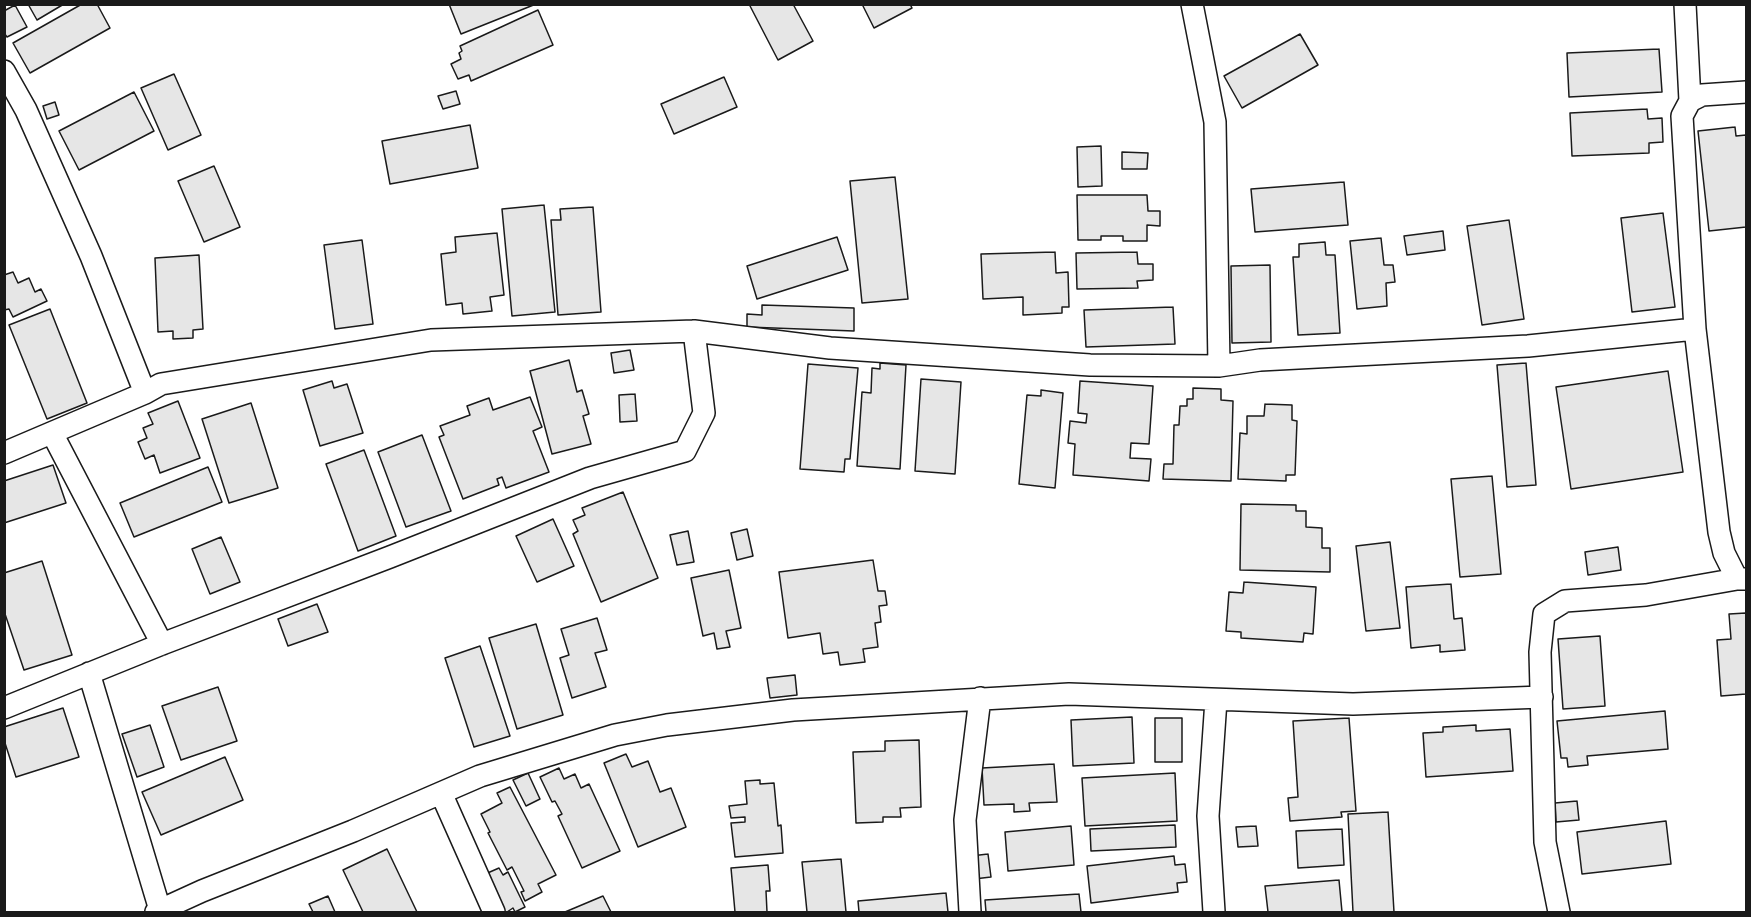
<!DOCTYPE html>
<style>
body{margin:0}
#map{position:relative;width:1751px;height:917px;overflow:hidden;background:#fff;font-family:"Titillium Web",sans-serif}
canvas{display:block}
.frame{position:absolute;inset:0;border:6px solid #1a1a1a;pointer-events:none}
</style>
<div id="map">
<canvas width="1751" height="917"></canvas>
<div class="frame"></div>
</div>
<script>
const c = document.querySelector('canvas').getContext('2d');
c.lineJoin = 'round';
function paint(path, color) { c.fillStyle = color; c.fill(path, 'evenodd'); }
const toPath = rows => new Path2D(rows.map(r => 'M' + r).join(''));
function strokePath(path, color, width, dash) { c.strokeStyle = color; c.lineWidth = width; c.lineCap = dash ? 'butt' : 'round'; c.setLineDash(dash || []); c.stroke(path); }
const building = toPath([
 [28,4,64,4,37,20,28,4],
 [82,4,97,4,110,28,30,73,13,43,82,4],
 [449,4,536,4,461,34,449,4],
 [749,4,793,4,813,41,778,60,749,4],
 [862,4,910,4,912,8,874,28,862,4],
 [15,5,27,27,7,37,4,33,4,11,15,5],
 [538,10,553,45,471,81,469,75,458,79,451,64,461,59,459,53,462,51,460,46,538,10],
 [1300,34,1318,65,1242,108,1224,76,1300,34],
 [1659,49,1662,92,1569,97,1567,53,1659,49],
 [174,74,201,135,168,150,141,88,174,74],
 [724,77,737,107,674,134,661,104,724,77],
 [456,91,460,104,443,109,438,96,456,91],
 [134,92,154,131,79,170,59,131,134,92],
 [55,102,59,115,47,119,43,106,55,102],
 [1647,109,1648,119,1662,118,1663,142,1649,143,1649,153,1572,156,1570,113,1647,109],
 [470,125,478,168,390,184,382,141,470,125],
 [1735,127,1736,136,1746,135,1746,227,1709,231,1698,131,1735,127],
 [1101,146,1102,186,1078,187,1077,147,1101,146],
 [1122,152,1148,153,1147,169,1122,169,1122,152],
 [214,166,240,227,204,242,178,181,214,166],
 [895,177,908,299,862,303,850,181,895,177],
 [1344,182,1348,225,1255,232,1251,189,1344,182],
 [1077,195,1147,195,1148,211,1160,211,1160,226,1147,225,1147,241,1123,241,1123,236,1101,236,1101,240,1078,240,1077,195],
 [544,205,555,312,512,316,502,209,544,205],
 [593,207,601,312,558,315,551,220,561,220,560,209,593,207],
 [1663,213,1675,307,1632,312,1621,218,1663,213],
 [1509,220,1524,319,1482,325,1467,226,1509,220],
 [1443,231,1445,250,1407,255,1404,236,1443,231],
 [497,233,504,295,490,297,492,311,463,314,462,303,446,305,441,254,456,252,455,237,497,233],
 [837,237,848,270,757,299,747,266,837,237],
 [1381,238,1384,265,1393,265,1395,282,1386,283,1387,306,1357,309,1350,241,1381,238],
 [362,240,373,324,335,329,324,245,362,240],
 [1325,242,1326,255,1335,255,1340,333,1298,335,1293,257,1299,257,1299,244,1325,242],
 [1055,252,1056,273,1068,272,1069,307,1062,307,1062,313,1023,315,1023,297,983,299,981,254,1055,252],
 [1137,252,1138,264,1153,264,1153,280,1137,281,1138,288,1077,289,1076,253,1137,252],
 [199,255,203,329,193,330,193,338,173,339,173,331,158,332,155,258,199,255],
 [1270,265,1271,342,1232,343,1231,266,1270,265],
 [13,272,18,283,29,278,35,292,41,289,47,301,13,317,9,309,4,310,4,275,13,272],
 [762,305,854,308,854,331,747,327,747,314,762,315,762,305],
 [1173,307,1175,344,1086,347,1084,310,1173,307],
 [50,309,87,403,47,419,9,325,50,309],
 [630,350,634,370,614,373,611,353,630,350],
 [569,360,577,392,582,390,589,414,583,416,591,444,552,454,530,371,569,360],
 [880,363,906,365,900,469,857,466,862,392,871,393,872,368,880,369,880,363],
 [1526,363,1536,485,1507,487,1497,365,1526,363],
 [808,364,858,368,850,459,845,459,844,472,800,469,808,364],
 [1668,371,1683,472,1571,489,1556,387,1668,371],
 [921,379,961,382,955,474,915,471,921,379],
 [332,381,334,388,347,384,363,433,320,446,303,390,332,381],
 [1080,381,1153,386,1149,444,1131,443,1130,458,1151,459,1149,481,1073,475,1075,444,1068,443,1070,421,1086,423,1087,414,1078,413,1080,381],
 [1193,388,1221,389,1221,400,1233,401,1231,481,1163,479,1164,464,1173,464,1174,425,1179,425,1180,406,1187,406,1187,399,1193,399,1193,388],
 [1041,390,1063,393,1055,488,1019,484,1027,395,1041,396,1041,390],
 [635,394,637,421,620,422,619,395,635,394],
 [530,397,542,427,533,431,549,472,506,488,502,477,497,479,499,485,463,499,439,437,444,435,440,426,470,415,467,406,489,398,493,410,530,397],
 [178,401,200,458,160,473,154,455,145,459,138,442,147,438,143,428,153,424,148,413,178,401],
 [251,403,278,488,229,503,202,419,251,403],
 [1265,404,1292,405,1292,420,1297,421,1295,475,1286,475,1286,481,1238,479,1240,433,1247,434,1247,416,1264,416,1265,404],
 [422,435,451,511,406,527,378,452,422,435],
 [364,450,396,536,358,551,326,464,364,450],
 [53,465,66,503,4,523,4,481,53,465],
 [208,467,222,502,134,537,120,503,208,467],
 [1492,476,1501,574,1460,577,1451,479,1492,476],
 [623,492,658,578,601,602,573,534,578,531,573,520,585,515,582,508,623,492],
 [1241,504,1296,505,1296,511,1306,511,1306,527,1322,528,1322,548,1330,548,1330,572,1240,570,1241,504],
 [553,519,574,566,537,582,516,536,553,519],
 [747,529,753,556,737,560,731,533,747,529],
 [688,531,694,562,677,565,670,535,688,531],
 [221,537,240,582,210,594,192,549,221,537],
 [1390,542,1400,628,1366,631,1356,546,1390,542],
 [1618,547,1621,570,1588,575,1585,552,1618,547],
 [873,560,878,591,885,591,887,605,879,606,881,622,875,623,878,647,863,649,865,662,840,665,838,652,823,654,820,633,788,638,779,572,873,560],
 [42,561,72,655,24,670,4,611,4,573,42,561],
 [729,570,741,628,726,631,730,647,717,649,714,633,703,636,691,578,729,570],
 [1244,582,1316,587,1313,634,1304,633,1303,642,1241,638,1241,632,1226,631,1229,592,1243,593,1244,582],
 [1451,584,1454,619,1462,618,1465,650,1440,652,1440,645,1411,648,1406,587,1451,584],
 [317,604,328,632,288,646,278,619,317,604],
 [1746,613,1746,694,1721,696,1717,640,1731,639,1729,614,1746,613],
 [597,618,607,650,595,653,606,687,572,698,560,658,569,655,561,629,597,618],
 [536,624,563,715,517,729,489,638,536,624],
 [1600,636,1605,706,1563,709,1558,639,1600,636],
 [480,646,510,736,474,747,445,658,480,646],
 [795,675,797,695,770,698,767,678,795,675],
 [218,687,237,741,181,760,162,706,218,687],
 [63,708,79,757,16,777,4,740,4,727,63,708],
 [1665,711,1668,749,1587,756,1588,765,1568,767,1567,758,1561,758,1557,721,1665,711],
 [1132,717,1134,763,1073,766,1071,720,1132,717],
 [1155,718,1182,718,1182,762,1155,762,1155,718],
 [1349,718,1356,811,1341,812,1342,817,1290,821,1288,798,1298,797,1293,721,1349,718],
 [150,725,164,767,137,777,122,734,150,725],
 [1476,725,1476,731,1510,729,1513,771,1426,777,1423,733,1443,732,1443,727,1476,725],
 [919,740,921,807,900,808,901,817,883,817,883,822,856,823,853,752,885,751,885,741,919,740],
 [626,754,632,767,648,761,660,792,671,788,686,827,638,847,604,763,626,754],
 [225,757,243,800,161,835,142,792,225,757],
 [1054,764,1057,802,1029,803,1030,811,1014,812,1014,804,984,805,982,768,1054,764],
 [559,768,564,779,575,774,581,788,589,784,620,851,582,868,558,816,562,814,555,801,552,802,540,777,559,768],
 [528,773,540,799,526,806,513,780,528,773],
 [1175,773,1177,821,1085,826,1082,778,1175,773],
 [760,780,760,784,774,783,778,826,781,825,783,853,735,857,731,823,745,822,745,817,731,818,729,806,747,804,745,781,760,780],
 [510,787,556,875,538,884,542,892,525,901,521,892,524,891,512,867,507,870,488,833,490,832,481,814,502,803,497,793,510,787],
 [1577,801,1579,820,1556,822,1555,803,1577,801],
 [1388,812,1394,912,1353,912,1348,814,1388,812],
 [1666,821,1671,864,1582,874,1577,832,1666,821],
 [1175,825,1176,847,1091,851,1090,829,1175,825],
 [1071,826,1074,865,1008,871,1005,832,1071,826],
 [1256,826,1258,846,1238,847,1236,827,1256,826],
 [1342,829,1344,865,1298,868,1296,831,1342,829],
 [387,849,417,912,363,912,343,870,387,849],
 [988,854,991,877,974,879,971,856,988,854],
 [1174,856,1175,865,1185,864,1187,882,1177,883,1178,892,1091,903,1087,866,1174,856],
 [841,859,846,912,807,912,802,862,841,859],
 [768,865,770,891,766,891,767,912,735,912,731,868,768,865],
 [499,868,503,875,508,872,525,907,515,912,513,908,507,912,501,912,483,875,499,868],
 [1339,880,1342,912,1268,912,1265,886,1339,880],
 [946,893,948,912,859,912,858,901,946,893],
 [1079,894,1081,912,986,912,985,900,1079,894],
 [328,896,335,912,313,912,309,904,328,896],
 [603,896,611,912,565,912,603,896]
]);
paint(building, '#e6e6e6');
strokePath(building, '#1a1a1a', 1.5);
const minor = toPath([
 [1192,4,1215,122,1219,366],
 [1685,4,1690,101],
 [4,71,26,110,91,256,145,393],
 [1746,92,1702,95,1690,101,1682,116,1695,329,1719,532,1724,553,1737,579,1746,579],
 [52,433,162,644],
 [4,453,145,393,161,384,431,340,694,331,830,348,1090,365,1219,366,1260,360,1528,346,1695,329],
 [89,673,160,910],
 [4,708,162,644,390,557,590,478,685,451,704,413,694,331],
 [441,793,494,912],
 [156,912,202,891,353,831,480,776,615,735,667,725,793,710,1069,694,1353,704,1542,697],
 [970,912,965,820,980,698],
 [1214,912,1208,816,1216,700],
 [1559,912,1545,842,1540,652,1544,614,1565,601,1646,595,1737,579]
]);
strokePath(minor, '#1a1a1a', 24);
strokePath(minor, '#fff', 21);
</script>
